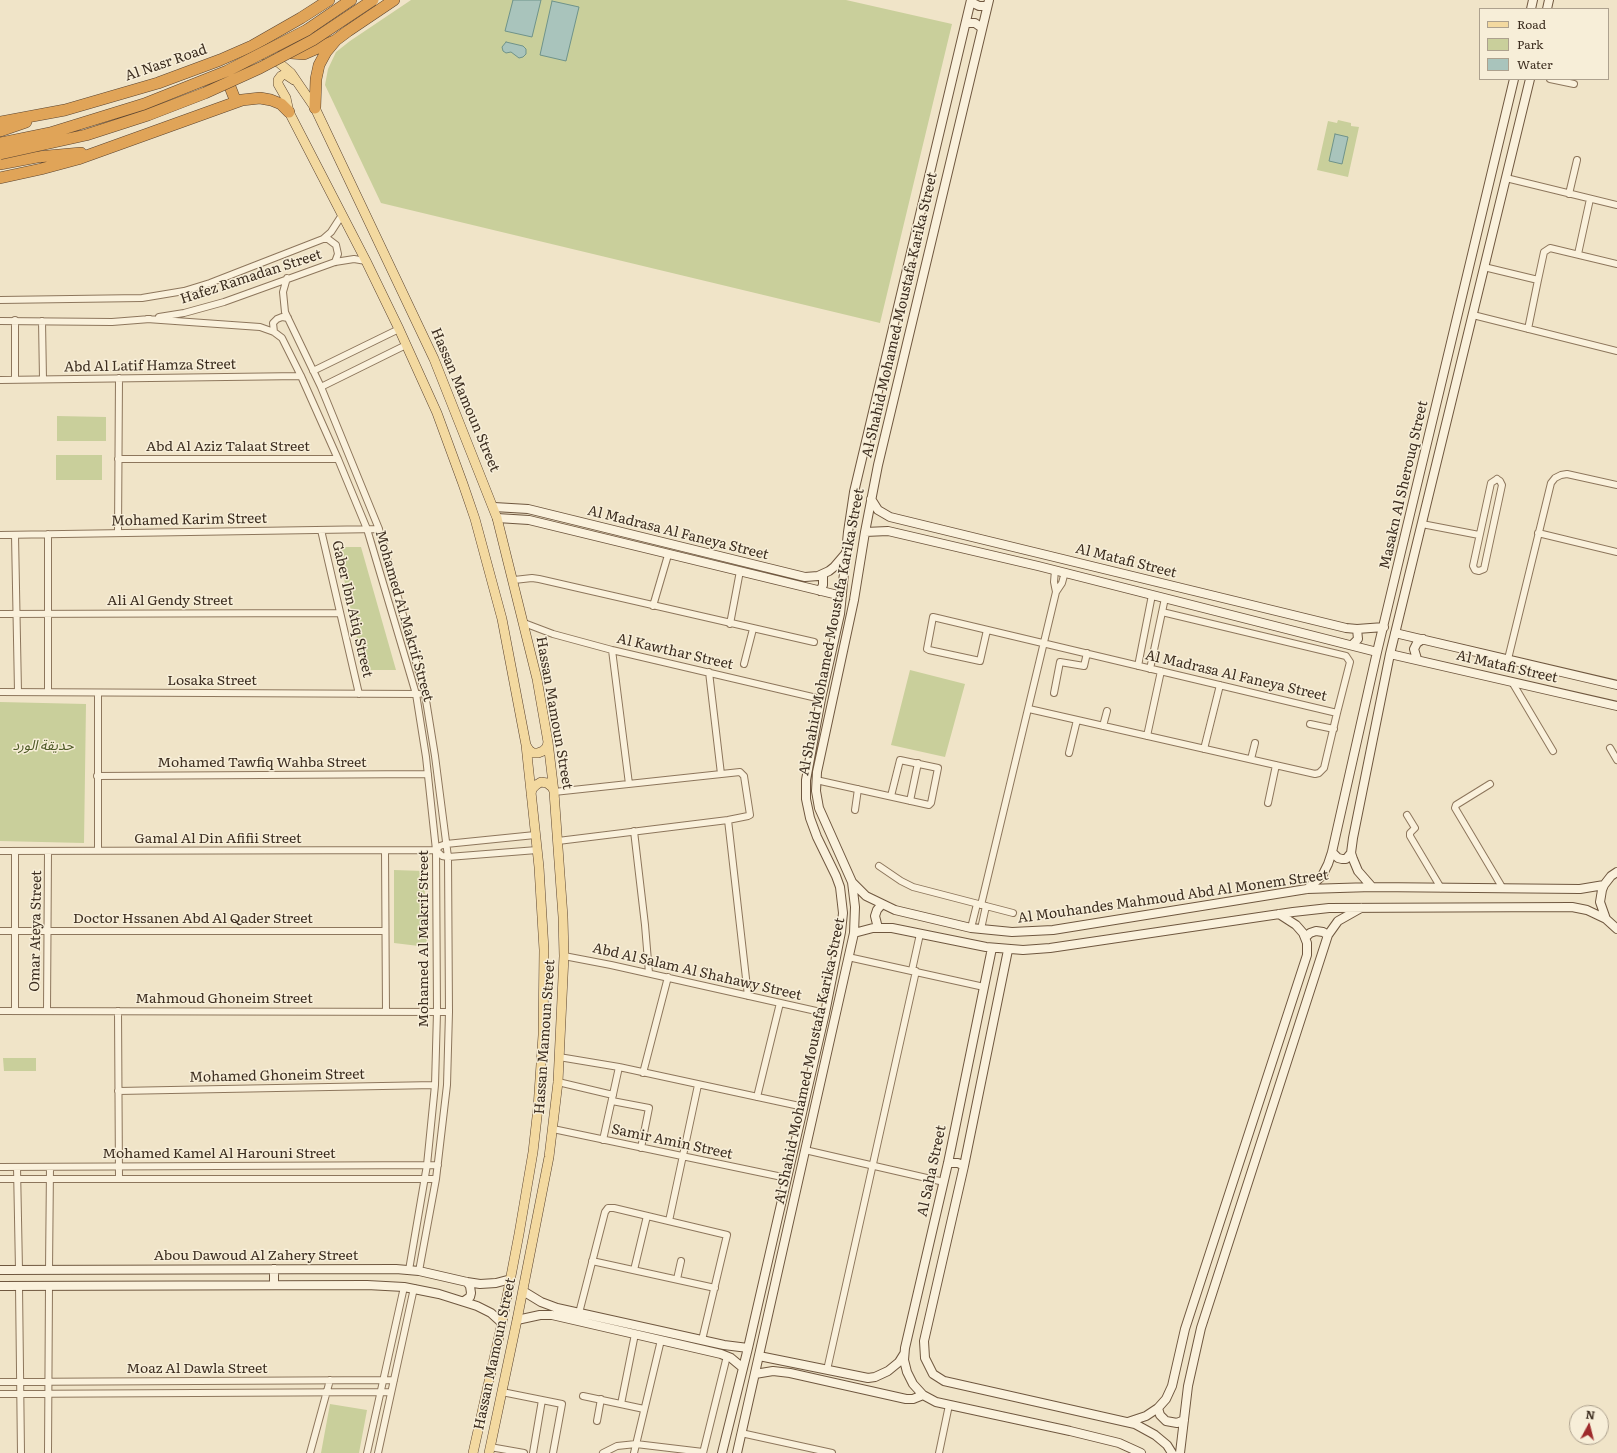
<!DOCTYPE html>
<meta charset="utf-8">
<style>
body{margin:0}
#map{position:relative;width:1617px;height:1453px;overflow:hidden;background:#f0e4c8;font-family:Literata,serif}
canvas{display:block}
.legend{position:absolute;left:1479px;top:8px;width:130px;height:72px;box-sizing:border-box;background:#f7eed8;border:1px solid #ada18e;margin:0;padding:5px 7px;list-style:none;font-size:12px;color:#3d2e20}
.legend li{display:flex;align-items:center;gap:8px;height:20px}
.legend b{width:20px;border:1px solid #ada18e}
.north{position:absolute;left:1569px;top:1405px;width:40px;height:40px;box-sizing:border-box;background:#f7eed8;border:1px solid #ada18e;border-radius:50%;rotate:7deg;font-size:11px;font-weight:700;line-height:16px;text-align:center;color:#3d2e20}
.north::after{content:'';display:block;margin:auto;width:14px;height:18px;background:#9e2a2b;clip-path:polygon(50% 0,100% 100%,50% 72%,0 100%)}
</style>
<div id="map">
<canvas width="1617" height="1453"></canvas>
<ul class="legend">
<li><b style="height:5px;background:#f3d9a0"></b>Road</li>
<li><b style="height:11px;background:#c9cf9b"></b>Park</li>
<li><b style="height:11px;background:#a9c4bc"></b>Water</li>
</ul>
<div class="north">N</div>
</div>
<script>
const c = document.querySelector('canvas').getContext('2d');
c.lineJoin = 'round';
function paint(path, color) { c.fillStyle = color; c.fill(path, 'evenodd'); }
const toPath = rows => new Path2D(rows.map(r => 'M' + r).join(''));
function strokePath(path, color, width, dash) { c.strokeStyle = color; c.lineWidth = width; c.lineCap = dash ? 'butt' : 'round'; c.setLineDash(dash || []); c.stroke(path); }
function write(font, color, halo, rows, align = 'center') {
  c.font = font + ' Literata,"Noto Sans Arabic",serif'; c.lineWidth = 3; c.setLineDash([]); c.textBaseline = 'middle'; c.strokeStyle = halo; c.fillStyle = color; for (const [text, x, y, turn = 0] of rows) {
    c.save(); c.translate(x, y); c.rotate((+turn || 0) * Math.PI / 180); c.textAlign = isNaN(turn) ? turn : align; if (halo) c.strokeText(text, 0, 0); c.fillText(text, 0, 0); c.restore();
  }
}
paint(toPath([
 [411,0,846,0,952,24,880,323,381,203,325,85,328,69,336,52,350,41],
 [1338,120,1351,123,1351,126,1359,127,1348,177,1317,170,1328,121,1337,123],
 [57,416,106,417,106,441,57,441],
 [56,455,102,455,102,480,56,480],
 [337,547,361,547,396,670,364,670],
 [910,670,965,684,945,757,891,745],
 [0,702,86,704,84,843,0,841],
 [394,870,424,871,427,947,394,943],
 [3,1058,36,1058,36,1071,4,1071],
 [330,1404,367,1410,359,1453,321,1453]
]), '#c9cf9b');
const water = toPath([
 [513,0,541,0,532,37,505,31,513,0],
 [552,1,579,7,566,61,540,55,552,1],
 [506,42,523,46,526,49,526,54,523,57,519,58,511,52,506,53,503,51,502,47,506,42],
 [1335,134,1348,137,1342,164,1329,161,1335,134]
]);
paint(water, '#a9c4bc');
strokePath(water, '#6f938a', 1);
const street = toPath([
 [1550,79,1574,84],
 [1506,178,1617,205],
 [1569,194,1577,160],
 [323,239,328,239,336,245,338,254,335,262],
 [1578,254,1590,199],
 [1484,267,1538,280,1544,252,1550,248,1617,264],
 [287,278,283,292,285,312,321,387,379,529,425,694,435,756,448,857,449,1012,447,1085,436,1179,419,1271],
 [0,300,142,298,184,291,210,283,323,239,331,232,342,215],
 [1473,315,1617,351],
 [159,317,184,313,224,302,335,262,354,259,366,261],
 [147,319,260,327,274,332,282,338,301,376,338,459,367,529,416,694,426,757,436,850,437,1012,435,1085,427,1165,409,1270],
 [15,320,15,379],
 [0,321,112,322,150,319],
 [42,321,43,379],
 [1528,329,1538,280],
 [274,332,273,323,277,319,282,317,288,318],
 [313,371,399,329],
 [0,380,301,376],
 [321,387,406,345],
 [118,459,338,459],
 [1497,479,1500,481,1502,485,1484,569,1479,571,1475,570,1473,566,1491,483,1497,479],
 [1422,524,1479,535],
 [321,530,359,694],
 [118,533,119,378],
 [1538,533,1617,552],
 [0,535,379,529],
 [15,535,18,692],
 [1055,570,1054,582,1056,592],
 [514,580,532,578,539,579,814,642],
 [653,606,668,555],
 [0,614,339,613],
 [524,623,553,634,612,650,821,699],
 [730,624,740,571],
 [987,630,980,661,929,650,927,649,933,617,1337,713,1350,662,1346,656,1162,612],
 [612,650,629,784],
 [1508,659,1551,483,1555,478,1561,475,1567,474,1617,485],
 [744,664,753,629],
 [1138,666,1152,595],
 [1150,669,1165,598],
 [709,672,721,774],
 [1512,682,1553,751],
 [0,692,419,694],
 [48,692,48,534],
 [98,693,98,851],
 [1054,693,1060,662,1084,666,1087,653],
 [1029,709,1315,774,1319,773,1324,768,1337,713],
 [1310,724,1334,729],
 [1103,726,1107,711],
 [1147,736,1161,671],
 [1610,748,1617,760],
 [1204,749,1220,685],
 [1069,753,1077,720],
 [1251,759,1255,743],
 [97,776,428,774],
 [816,780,929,805,931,803,938,768,900,760,891,796],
 [1490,784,1456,805,1455,808,1502,887],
 [554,792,740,772,744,776,750,815,748,816,728,820,558,841],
 [910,801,918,763],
 [1268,803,1276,765],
 [855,810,858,789],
 [1407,815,1415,828,1410,833,1410,836,1441,888],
 [728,820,748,996],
 [634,831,645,925,649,973],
 [436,850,440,846,446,844,535,835],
 [0,851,436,850,442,856,448,857,537,850],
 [385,851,386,1012],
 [879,866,901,881,913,887,1013,913],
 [981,905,1056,592,1062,583,1065,572],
 [971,928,977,904],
 [981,929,986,906],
 [0,931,385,931],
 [564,956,611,965,825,1013],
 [848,957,984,987],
 [912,970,920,934],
 [0,1011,449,1012],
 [15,1011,15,851],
 [47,1011,48,851],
 [118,1011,119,1179],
 [559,1057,619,1067,804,1107],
 [643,1073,668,977],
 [558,1082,613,1095],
 [118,1091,435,1085],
 [757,1097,780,1003],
 [612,1101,649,1108,641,1148],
 [553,1129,787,1178],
 [603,1140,619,1067],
 [805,1150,944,1182],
 [0,1167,438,1165],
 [17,1167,19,1270],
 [0,1179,436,1179],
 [669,1221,698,1085],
 [592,1261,715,1288],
 [49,1270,50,1167],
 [634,1270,647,1216],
 [677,1279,681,1261],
 [19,1286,21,1453],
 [579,1313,605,1212,608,1208,614,1208,727,1235,702,1340],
 [827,1370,916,971],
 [0,1382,394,1380],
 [502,1392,562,1404,553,1453],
 [0,1394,391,1392],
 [583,1396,644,1409],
 [621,1404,635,1334],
 [597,1421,601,1399],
 [741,1433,832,1453],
 [490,1447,524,1453],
 [48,1453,49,1286],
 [310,1453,330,1380],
 [367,1453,404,1287],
 [378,1453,414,1288],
 [533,1453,542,1400],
 [603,1453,617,1446,636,1444,703,1452],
 [634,1453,661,1340],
 [703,1453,727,1356],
 [939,1453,949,1405]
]);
const secondary = toPath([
 [971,2,979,6,987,6],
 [1531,9,1533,0],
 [1547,9,1549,0],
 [966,23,975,23,982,28],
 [871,499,878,510,890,517,1346,628,1357,629,1384,627],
 [494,507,528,509,805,577,818,576,829,571,834,567,846,553],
 [497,518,529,520,842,596],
 [865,532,888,531,1038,566,1377,652],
 [820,591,823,585,823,574],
 [1395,633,1617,685],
 [1352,645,1358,639,1357,629],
 [1390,654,1617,706],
 [1417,659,1414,649,1417,643,1423,639],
 [1332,852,1338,858,1342,859,1346,859,1351,853],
 [1617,872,1611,876,1604,885,1602,890,1600,902,1606,919,1617,929],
 [852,882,866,896,895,910,971,928,1012,932,1053,930,1307,889,1372,887,1580,889,1604,885],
 [1372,887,1358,871,1353,859,1351,853,1353,838,1390,654,1530,79],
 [1307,889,1322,876,1328,864,1332,852,1377,652,1514,79],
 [878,928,875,916,877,910,882,904],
 [854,933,873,928,892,928,986,947,1023,950,1050,948,1293,912,1329,908,1572,907,1587,910,1606,919],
 [1306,937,1310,933,1316,931,1323,932,1328,935],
 [992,948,948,1163,905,1348,904,1360,907,1372,913,1384,923,1395,936,1402,1070,1431,1119,1443,1141,1453],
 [1008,950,964,1166,924,1341,925,1358,933,1374,944,1381,1135,1424,1155,1435,1167,1445,1172,1453],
 [948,1163,958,1163,964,1166],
 [0,1270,396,1269,419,1271,467,1282,480,1284,496,1283,511,1279],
 [274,1285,274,1269],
 [0,1286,367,1285,404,1287,439,1294,477,1306,491,1313,502,1323],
 [523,1291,541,1302,557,1308,724,1345,748,1348],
 [464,1301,470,1297,471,1293,470,1286,467,1282],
 [517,1320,540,1315,552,1315,721,1354,731,1358,743,1368],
 [759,1356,868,1378,875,1377,888,1371,899,1362,904,1354],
 [755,1374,773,1371,790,1373,906,1399,913,1399,923,1395],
 [1158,1408,1160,1415,1166,1421,1177,1423,1184,1420],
 [1128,1422,1146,1416,1158,1408,1166,1399,1172,1386,1185,1329,1307,955,1307,943,1303,933,1296,925,1279,914],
 [722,1453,748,1348,825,1013,841,932,843,913,840,887,836,876,817,837,810,818,806,799,806,780,821,699,840,614,848,532,854,492,971,0],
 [737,1453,854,933,855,907,852,882,819,808,816,791,817,772,854,600,865,532,878,465,989,0],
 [1180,1453,1188,1386,1201,1328,1328,935,1338,921,1361,908]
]);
const primary = toPath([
 [257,51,278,62,291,73,315,108,434,359,497,518,537,679,548,742,554,792,563,917,564,956,558,1082,549,1157,517,1320,489,1453],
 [294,80,285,74,281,76,278,80,278,84,286,98,289,112,366,261,399,329,437,413,463,484,475,519,502,619,526,745,539,867,544,950,543,1035,538,1108,533,1152,519,1234,502,1323,473,1453],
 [526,745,529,750,533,753,538,753,543,751,547,747,548,742],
 [531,794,532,789,536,785,541,782,547,783,552,787,554,791]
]);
const highway = toPath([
 [307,30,351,0],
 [284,50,291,53,304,54,334,41],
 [225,74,236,102],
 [315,108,316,79,319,65,326,52,336,40,348,31,394,0],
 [0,122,65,110,158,83,220,60,252,46,301,18,329,0],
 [0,131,26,122],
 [0,164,37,157,81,153],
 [0,178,41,169,78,159,242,100,260,98,271,100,281,104,289,112]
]);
strokePath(street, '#8d765c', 8);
strokePath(secondary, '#6f573f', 10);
strokePath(primary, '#5b4430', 10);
strokePath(highway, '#5b4430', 12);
strokePath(street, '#faf1dc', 6);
strokePath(secondary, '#faf1dc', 8);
strokePath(primary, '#f3d9a0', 9);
strokePath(highway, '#e0a458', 11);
const highwayBridge = toPath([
 [0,143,50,133,144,104,227,71,307,30],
 [0,154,86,135,148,115,205,93,260,68,313,40,373,0]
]);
strokePath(highwayBridge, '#5b4430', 12, []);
strokePath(highwayBridge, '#e0a458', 11);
write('14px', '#3d2e20', '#f7eed8', [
 ["Al Nasr Road",166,63,-19],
 ["Hafez Ramadan Street",251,277,-18],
 ["Al Shahid Mohamed Moustafa Karika Street",900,315,-77],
 ["Abd Al Latif Hamza Street",150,366,-1],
 ["Hassan Mamoun Street",465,400,67],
 ["Abd Al Aziz Talaat Street",228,447],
 ["Masakn Al Sherouq Street",1404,485,-77],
 ["Mohamed Karim Street",189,520,-1],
 ["Al Madrasa Al Faneya Street",678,533,14],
 ["Al Matafi Street",1126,561,14],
 ["Ali Al Gendy Street",170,601],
 ["Gaber Ibn Atiq Street",352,609,77],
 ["Mohamed Al Makrif Street",404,616,74],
 ["Al Shahid Mohamed Moustafa Karika Street",832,632,-79],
 ["Al Kawthar Street",675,652,13],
 ["Al Matafi Street",1507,667,13],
 ["Al Madrasa Al Faneya Street",1236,676,13],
 ["Losaka Street",212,681],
 ["Hassan Mamoun Street",554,713,80],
 ["Mohamed Tawfiq Wahba Street",262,763],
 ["Gamal Al Din Afifii Street",218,839],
 ["Al Mouhandes Mahmoud Abd Al Monem Street",1173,897,-8],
 ["Doctor Hssanen Abd Al Qader Street",193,919],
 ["Omar Ateya Street",36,931,-89],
 ["Mohamed Al Makrif Street",424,939,-90],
 ["Abd Al Salam Al Shahawy Street",697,972,13],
 ["Mahmoud Ghoneim Street",224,999],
 ["Hassan Mamoun Street",545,1037,-86],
 ["Al Shahid Mohamed Moustafa Karika Street",810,1061,-78],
 ["Mohamed Ghoneim Street",277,1076,-1],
 ["Samir Amin Street",672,1142,12],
 ["Mohamed Kamel Al Harouni Street",219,1154],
 ["Al Saha Street",932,1171,-78],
 ["Abou Dawoud Al Zahery Street",256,1256],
 ["Hassan Mamoun Street",495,1354,-78],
 ["Moaz Al Dawla Street",197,1369]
]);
write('italic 14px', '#4d5a26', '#f7eed8', [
 ["حديقة الورد",43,746]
]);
</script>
